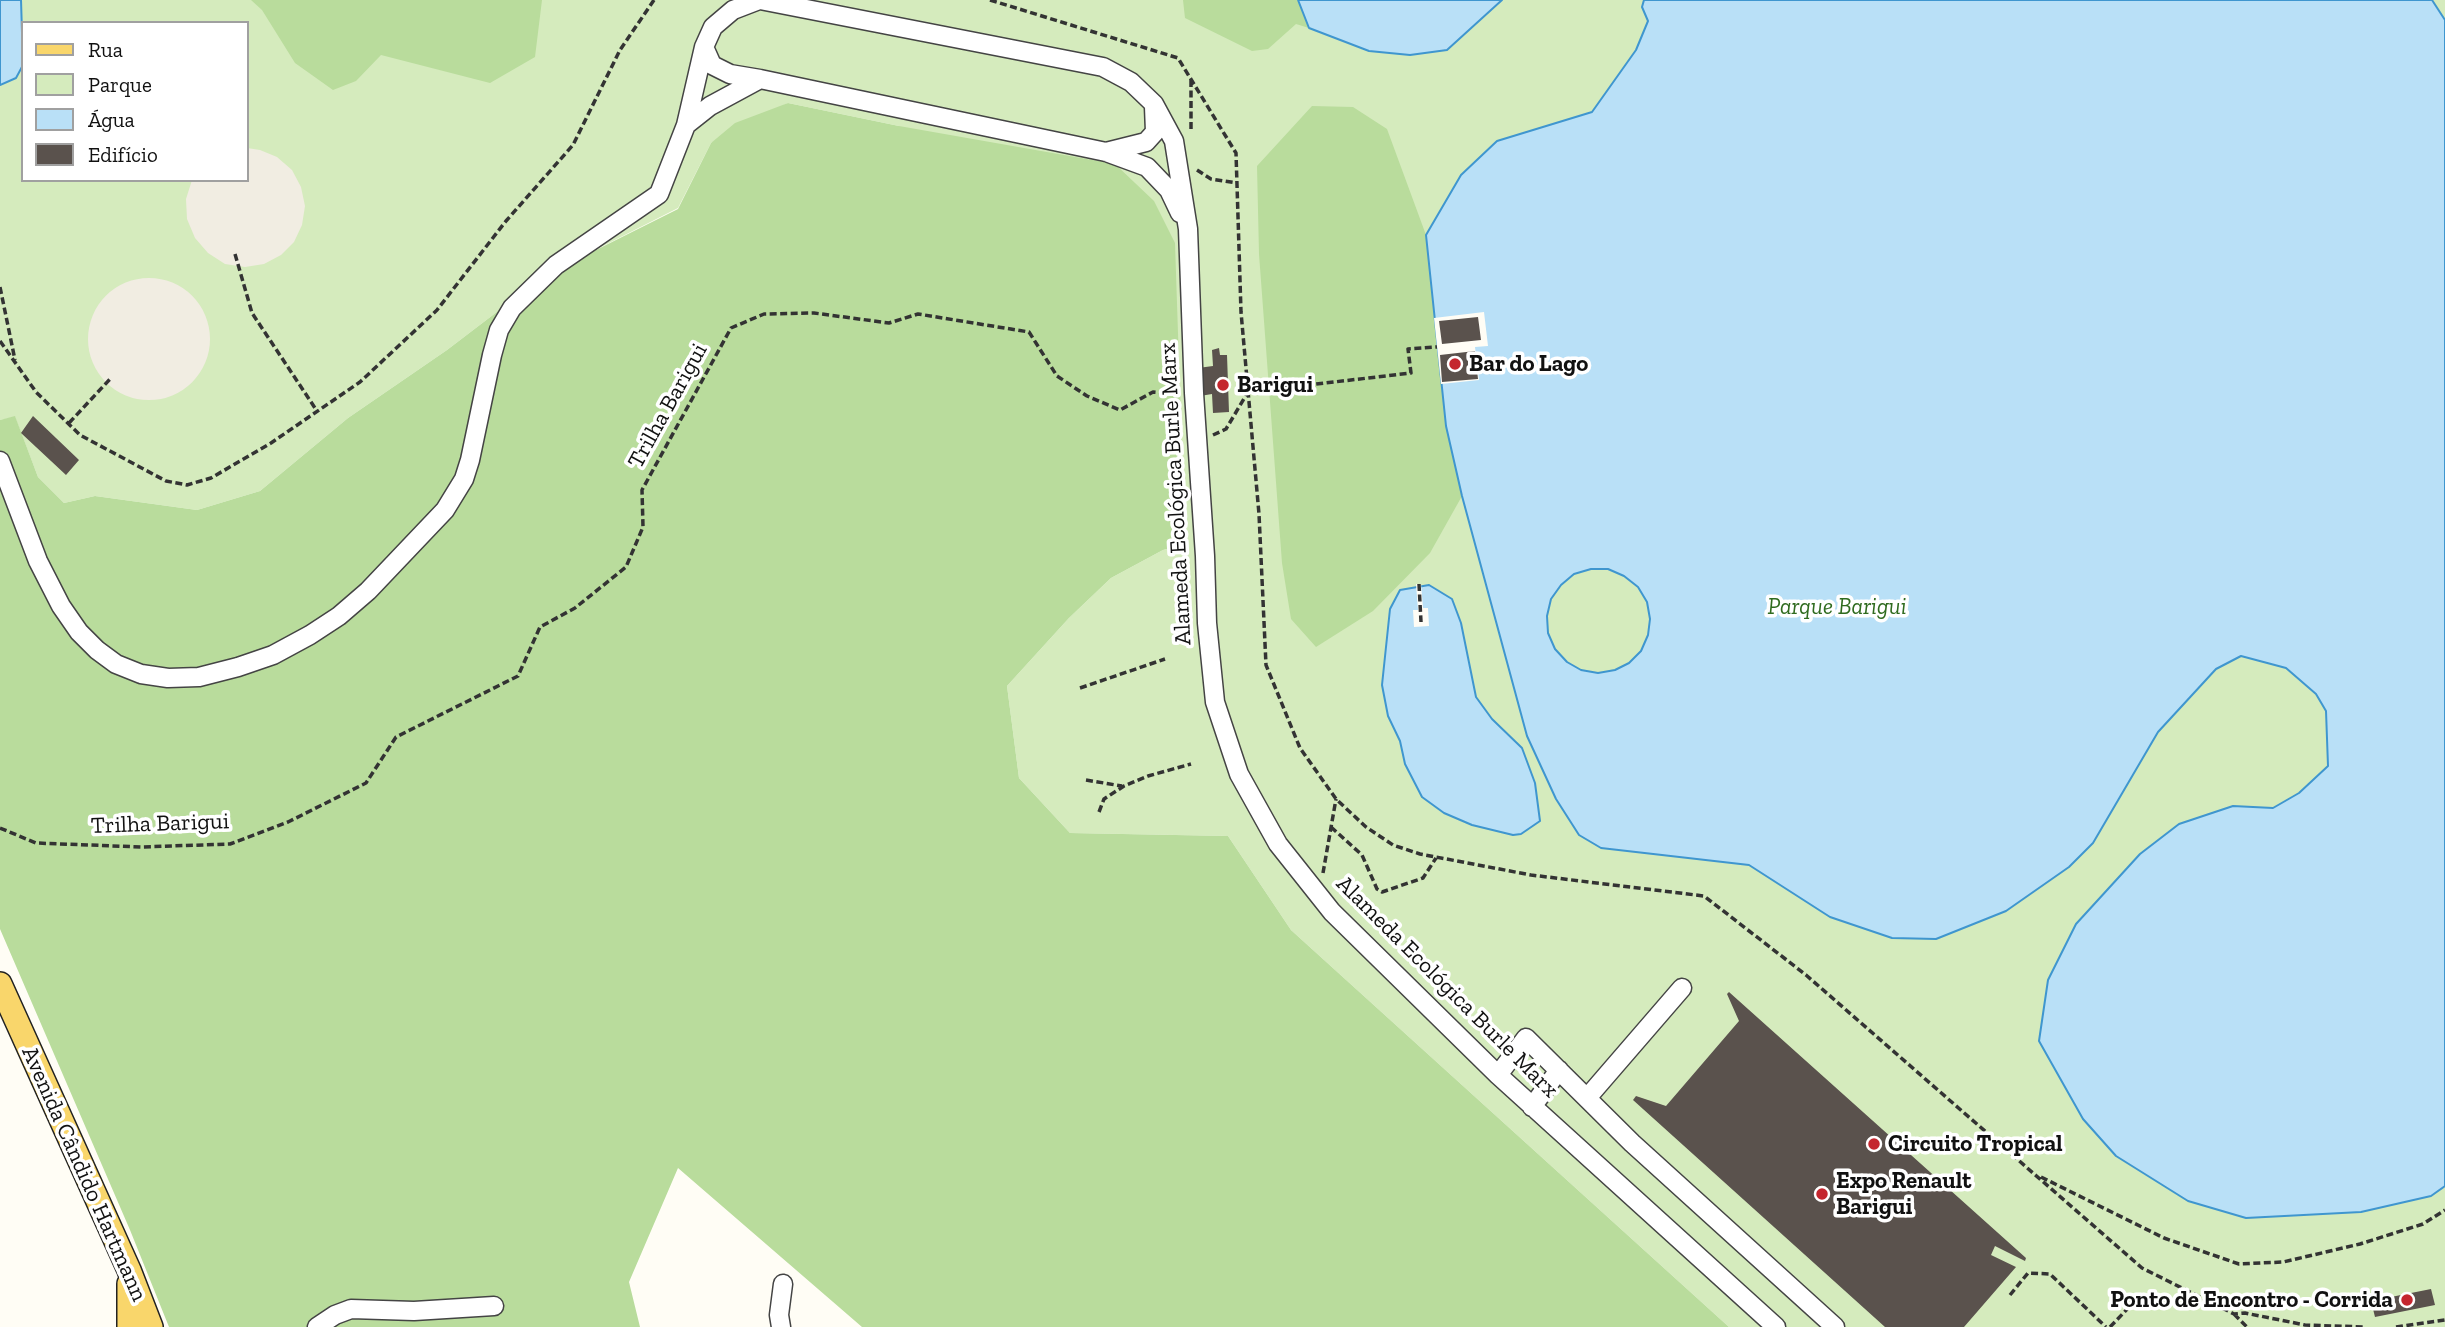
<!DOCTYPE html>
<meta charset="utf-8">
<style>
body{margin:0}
#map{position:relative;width:2445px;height:1327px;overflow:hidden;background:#fffdf5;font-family:"Zilla Slab",serif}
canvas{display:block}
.legend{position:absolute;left:21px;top:21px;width:228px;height:161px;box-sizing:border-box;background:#fff;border:2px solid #a0a0a0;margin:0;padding:9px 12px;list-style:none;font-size:21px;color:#111}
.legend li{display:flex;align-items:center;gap:14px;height:35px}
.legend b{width:35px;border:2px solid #a0a0a0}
</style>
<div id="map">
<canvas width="2445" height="1327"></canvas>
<ul class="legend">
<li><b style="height:9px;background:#f9d66b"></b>Rua</li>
<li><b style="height:19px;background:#d5ebbd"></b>Parque</li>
<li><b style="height:19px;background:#b9e0f7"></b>Água</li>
<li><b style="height:19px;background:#5a524d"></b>Edifício</li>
</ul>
</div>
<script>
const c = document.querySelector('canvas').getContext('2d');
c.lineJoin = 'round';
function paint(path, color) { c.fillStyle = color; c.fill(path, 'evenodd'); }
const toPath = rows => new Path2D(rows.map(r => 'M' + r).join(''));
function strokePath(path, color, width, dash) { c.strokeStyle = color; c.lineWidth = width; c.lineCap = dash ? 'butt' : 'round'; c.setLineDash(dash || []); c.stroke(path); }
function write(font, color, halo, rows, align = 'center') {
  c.font = font + ' "Zilla Slab",serif'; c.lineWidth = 7; c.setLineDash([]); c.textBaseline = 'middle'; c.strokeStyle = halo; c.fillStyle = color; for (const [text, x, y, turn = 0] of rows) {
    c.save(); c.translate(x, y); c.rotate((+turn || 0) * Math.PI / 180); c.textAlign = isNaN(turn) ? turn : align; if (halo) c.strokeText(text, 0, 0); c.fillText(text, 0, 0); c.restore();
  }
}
paint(toPath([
 [0,0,2445,0,2445,1327,1729,1327,1291,930,1228,836,1070,833,1019,778,1007,686,1069,618,1111,578,1163,550,1185,544,899,126,788,103,711,143,678,208,544,276,447,350,348,418,260,491,197,510,95,496,64,503,38,477,15,417,0,420],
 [23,23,247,23,247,180,23,180]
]), '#d5ebbd');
paint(toPath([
 [251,0,542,0,535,57,490,83,381,55,356,81,333,90,295,63,262,10],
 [1183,0,1298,0,1309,28,1296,24,1268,49,1252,51,1185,18],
 [788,103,899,126,1115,164,1154,201,1175,243,1185,544,1163,550,1111,578,1069,618,1007,686,1019,778,1070,833,1228,836,1291,930,1729,1327,862,1327,678,1168,629,1282,640,1327,169,1327,130,1230,0,929,0,420,15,416,38,477,64,503,95,496,197,510,260,491,348,418,447,350,544,276,678,209,711,143,735,123],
 [1312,106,1353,107,1387,129,1426,235,1446,426,1462,496,1430,553,1373,611,1316,647,1291,619,1282,563,1259,254,1257,166]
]), '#b9dc9c');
paint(toPath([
 [247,148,260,150,277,157,292,170,301,187,305,206,302,225,294,242,281,255,264,264,245,267,225,264,208,253,195,238,187,219,186,199,192,180,247,180],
 '88 339a61 61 0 1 1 122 0a61 61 0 1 1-122 0Z'
]), '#f1ede2');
const water = toPath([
 [0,0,21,0,23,65,16,78,0,85,0,0],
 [1298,0,1502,0,1447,50,1410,55,1369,51,1309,28,1298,0],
 [1644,0,2432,0,2445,20,2445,1186,2431,1196,2361,1212,2246,1218,2188,1201,2116,1156,2083,1119,2039,1041,2048,980,2076,924,2140,854,2179,824,2233,806,2273,808,2299,793,2328,766,2326,711,2316,694,2286,668,2241,656,2216,669,2158,732,2093,843,2069,867,2006,911,1936,939,1892,938,1830,917,1749,865,1601,848,1579,835,1556,799,1527,736,1462,496,1446,426,1426,235,1461,175,1497,141,1592,112,1636,50,1648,21,1642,7,1644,0],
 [1591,569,1608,569,1624,576,1638,587,1647,602,1650,619,1648,635,1641,651,1629,663,1615,670,1598,673,1581,670,1567,662,1555,649,1548,633,1547,616,1551,599,1561,585,1574,574,1591,569],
 [1429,585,1452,599,1461,623,1476,697,1492,719,1522,748,1535,783,1540,821,1521,834,1513,835,1472,825,1444,813,1422,797,1405,764,1400,741,1388,716,1382,685,1390,609,1400,590,1429,585]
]);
paint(water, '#b9e0f7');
strokePath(water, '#3f96cf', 2);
paint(toPath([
 [1484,312,1488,346,1475,347,1479,380,1441,384,1434,318],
 [1416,584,1421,584,1423,608,1428,608,1429,626,1414,627,1413,610,1418,610]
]), '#fffdf5');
paint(toPath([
 [1478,317,1481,340,1442,344,1439,321],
 [1219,348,1220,355,1227,355,1229,412,1213,413,1212,394,1200,396,1198,368,1213,366,1212,350],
 [1475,351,1478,379,1442,382,1440,355],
 [33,416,79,460,66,475,21,433],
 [1729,992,2026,1258,2025,1261,1995,1246,1991,1255,2016,1267,1964,1327,1885,1327,1633,1100,1636,1096,1666,1106,1739,1021,1727,994],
 [2431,1289,2435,1305,2375,1317,2371,1301]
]), '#5a524d');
const minor = toPath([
 [760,0,1103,67,1131,82,1154,104,1174,141,1188,229,1194,393,1205,556,1207,623,1215,702,1239,774,1278,844,1332,912,1498,1075,1776,1327],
 [704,47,712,65,730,74,760,79,1106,152,1147,167,1169,190,1180,213],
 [686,125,710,106,760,79],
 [1106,152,1146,142,1155,132,1154,107],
 [0,461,38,561,61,606,79,632,97,650,116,664,141,674,168,678,199,677,238,667,273,655,310,635,339,616,368,591,445,510,464,479,470,460,492,355,499,330,512,308,556,265,659,194,686,125,704,47,713,27,733,10,759,0],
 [1498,1075,1526,1038,1632,1143,1835,1327],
 [1587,1098,1682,988],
 [1532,1107,1559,1070],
 [317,1327,335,1315,351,1309,414,1311,494,1306],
 [781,1327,779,1315,783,1284]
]);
const major = toPath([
 [0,984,129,1270,151,1327],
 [129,1327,129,1284]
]);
strokePath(minor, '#444', 21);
strokePath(major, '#222', 26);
strokePath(toPath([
 [990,0,1178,58,1236,153,1241,312,1259,514,1266,665,1300,748,1336,799,1366,827,1393,845,1420,854,1531,875,1704,896,1806,975,2142,1268,2234,1314,2245,1313,2305,1325,2364,1327],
 [1191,80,1191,132],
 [1197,170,1211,179,1237,183],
 [235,254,252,313,317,411],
 [0,287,15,360],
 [0,341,36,392,80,435,166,481,187,485,211,478,271,443,360,382,437,310,506,221,573,145,620,50,654,0],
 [69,423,111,378],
 [1213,435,1226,429,1248,392,1411,373,1408,349,1437,347],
 [1419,584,1421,622],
 [1080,688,1165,659],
 [1086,780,1122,786],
 [1099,812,1104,799,1124,786,1148,776,1191,764],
 [1331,827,1362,855,1377,889,1382,892,1423,878,1436,858],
 [0,828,36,843,142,847,230,844,288,822,366,783,396,737,518,676,540,627,575,608,626,567,643,527,642,490,731,328,764,314,814,313,889,323,918,314,1029,332,1057,376,1087,396,1120,410,1153,392,1176,394],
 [1323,873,1336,799],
 [2041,1177,2164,1238,2239,1264,2283,1262,2360,1244,2423,1224,2445,1210],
 [2010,1295,2028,1273,2050,1274,2106,1327],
 [2234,1314,2247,1327],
 [2110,1327,2133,1303],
 [2396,1327,2445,1320]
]), '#333', 3.5, [7, 3.5]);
strokePath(minor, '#fff', 18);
strokePath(major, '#f9d66b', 23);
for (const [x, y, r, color] of [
 [1455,364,7,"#c4262e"],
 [1223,385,7,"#c4262e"],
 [1874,1144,7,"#c4262e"],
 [1822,1194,7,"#c4262e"],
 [2407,1300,7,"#c4262e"]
]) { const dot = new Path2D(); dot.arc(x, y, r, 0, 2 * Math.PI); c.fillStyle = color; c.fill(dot); strokePath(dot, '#fff', 2.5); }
write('bold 23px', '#111', '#fff', [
 ["Bar do Lago",1469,364],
 ["Barigui",1237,385],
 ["Circuito Tropical",1888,1144],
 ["Expo Renault",1836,1181],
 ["Barigui",1836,1207],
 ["Ponto de Encontro - Corrida",2393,1300,"right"]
], 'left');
write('23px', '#111', '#fff', [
 ["Trilha Barigui",668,406,-61],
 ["Alameda Ecológica Burle Marx",1176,494,-93],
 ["Trilha Barigui",160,824,-2],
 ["Alameda Ecológica Burle Marx",1447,987,45],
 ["Avenida Cândido Hartmann",84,1174,66]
]);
write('italic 23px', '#2f6b1f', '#fff', [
 ["Parque Barigui",1837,607]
]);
</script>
